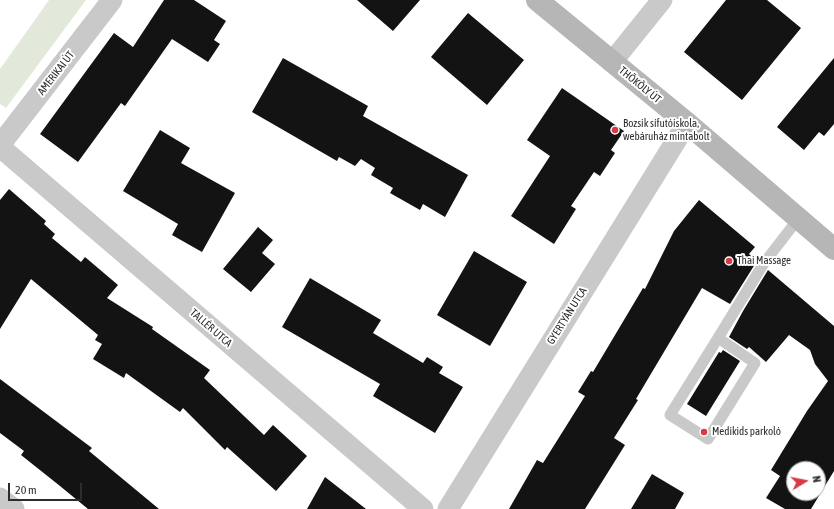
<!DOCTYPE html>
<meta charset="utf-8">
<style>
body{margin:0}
#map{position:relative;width:834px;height:509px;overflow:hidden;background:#fff;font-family:"Asap Condensed",sans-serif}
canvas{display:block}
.north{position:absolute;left:786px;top:461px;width:40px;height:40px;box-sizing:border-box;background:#fff;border:1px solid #ababab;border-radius:50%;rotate:80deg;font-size:11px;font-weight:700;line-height:16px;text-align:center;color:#2c2c2c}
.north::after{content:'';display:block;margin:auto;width:14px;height:18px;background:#d73947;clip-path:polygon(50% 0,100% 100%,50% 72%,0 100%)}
.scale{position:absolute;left:8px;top:483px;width:74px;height:18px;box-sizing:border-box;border:2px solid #2c2c2c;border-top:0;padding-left:5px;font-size:12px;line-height:14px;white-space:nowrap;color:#2c2c2c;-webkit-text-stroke:3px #fff;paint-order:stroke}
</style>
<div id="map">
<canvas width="834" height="509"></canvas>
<div class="north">N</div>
<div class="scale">20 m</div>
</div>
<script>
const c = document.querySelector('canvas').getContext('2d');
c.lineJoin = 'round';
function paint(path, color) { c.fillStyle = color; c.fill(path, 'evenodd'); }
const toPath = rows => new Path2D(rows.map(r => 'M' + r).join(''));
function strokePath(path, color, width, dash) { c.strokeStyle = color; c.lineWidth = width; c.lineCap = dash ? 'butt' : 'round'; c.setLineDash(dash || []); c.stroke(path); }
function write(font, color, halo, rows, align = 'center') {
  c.font = font + ' "Asap Condensed",sans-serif'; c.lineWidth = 4; c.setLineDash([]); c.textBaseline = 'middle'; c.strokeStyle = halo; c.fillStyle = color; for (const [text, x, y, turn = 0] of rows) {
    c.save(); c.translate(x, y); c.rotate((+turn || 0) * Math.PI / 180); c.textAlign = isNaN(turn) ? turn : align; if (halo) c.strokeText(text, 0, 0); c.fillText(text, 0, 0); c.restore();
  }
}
paint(toPath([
 [49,0,86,0,6,108,0,104,0,69]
]), '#e2e9da');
paint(toPath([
 [164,0,194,0,226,21,214,40,220,44,208,62,172,39,125,106,121,103,78,162,40,134,114,33,133,47],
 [357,0,420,0,393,31],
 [726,0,767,0,801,28,742,100,684,52],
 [468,13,524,60,487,105,431,57],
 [283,58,368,106,363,116,468,175,445,217,423,204,420,210,390,193,393,188,371,175,375,168,361,159,355,166,339,157,337,161,252,112],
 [834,58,834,124,824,136,819,132,804,150,777,127],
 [562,88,624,131,611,150,615,153,600,176,594,172,571,206,576,209,554,244,511,216,550,156,527,140],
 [160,130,190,148,181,163,235,193,202,252,172,235,178,224,123,191],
 [9,189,46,221,44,224,55,234,52,238,81,262,85,257,118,285,107,298,153,327,152,329,210,370,204,378,264,435,273,425,307,456,276,491,227,447,225,450,183,408,180,412,126,373,124,378,93,359,102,344,95,340,98,335,31,279,0,329,0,200],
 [699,200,755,247,749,254,757,261,730,304,702,288,636,399,638,400,614,438,625,445,585,509,509,509,537,460,543,463,585,396,578,392,591,371,593,372,643,288,645,289,674,231],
 [258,227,273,240,262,253,275,264,251,292,223,269],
 [474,251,527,282,490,346,437,315],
 [768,270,834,326,834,471,811,509,785,509,766,498,780,476,771,470,807,411,828,381,815,364,810,350,789,335,766,362,749,347,747,349,729,337,743,311],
 [794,469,818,469,818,493,794,493],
 [310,278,381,320,373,333,423,363,427,357,443,367,439,373,463,387,435,433,373,396,380,384,282,327],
 [723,350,740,361,706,416,687,404,719,352,721,353],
 [0,379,92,448,89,451,159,509,88,509,60,486,21,455,24,451,0,433],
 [652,474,684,493,675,509,631,509],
 [325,477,366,509,307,509]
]), '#131313');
strokePath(toPath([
 [718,338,755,363,708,439,670,415,718,338],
 [718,338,764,263,798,219]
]), '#c9c9c9', 11);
strokePath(toPath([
 [612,62,662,0],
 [0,145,112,0],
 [0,147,423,509],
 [0,498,14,509],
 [448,509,687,123]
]), '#c9c9c9', 21);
strokePath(toPath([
 [537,0,687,123,834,249]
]), '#b6b6b6', 22);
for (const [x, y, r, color] of [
 [615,130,4,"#d73947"],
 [729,261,4,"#d73947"],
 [704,432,4,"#d73947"]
]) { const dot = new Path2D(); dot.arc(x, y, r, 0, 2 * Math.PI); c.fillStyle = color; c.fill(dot); strokePath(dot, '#fff', 1.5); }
write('11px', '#2c2c2c', '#fff', [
 ["AMERIKAI ÚT",56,73,-52],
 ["THÖKÖLY ÚT",640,85,39],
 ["GYERTYÁN UTCA",567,316,-58],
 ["TALLÉR UTCA",211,328,41]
]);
write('11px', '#2c2c2c', '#fff', [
 ["Bozsik sífutóiskola,",623,124],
 ["webáruház mintabolt",623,137],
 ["Thai Massage",737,261],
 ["Medikids parkoló",712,432]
], 'left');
</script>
